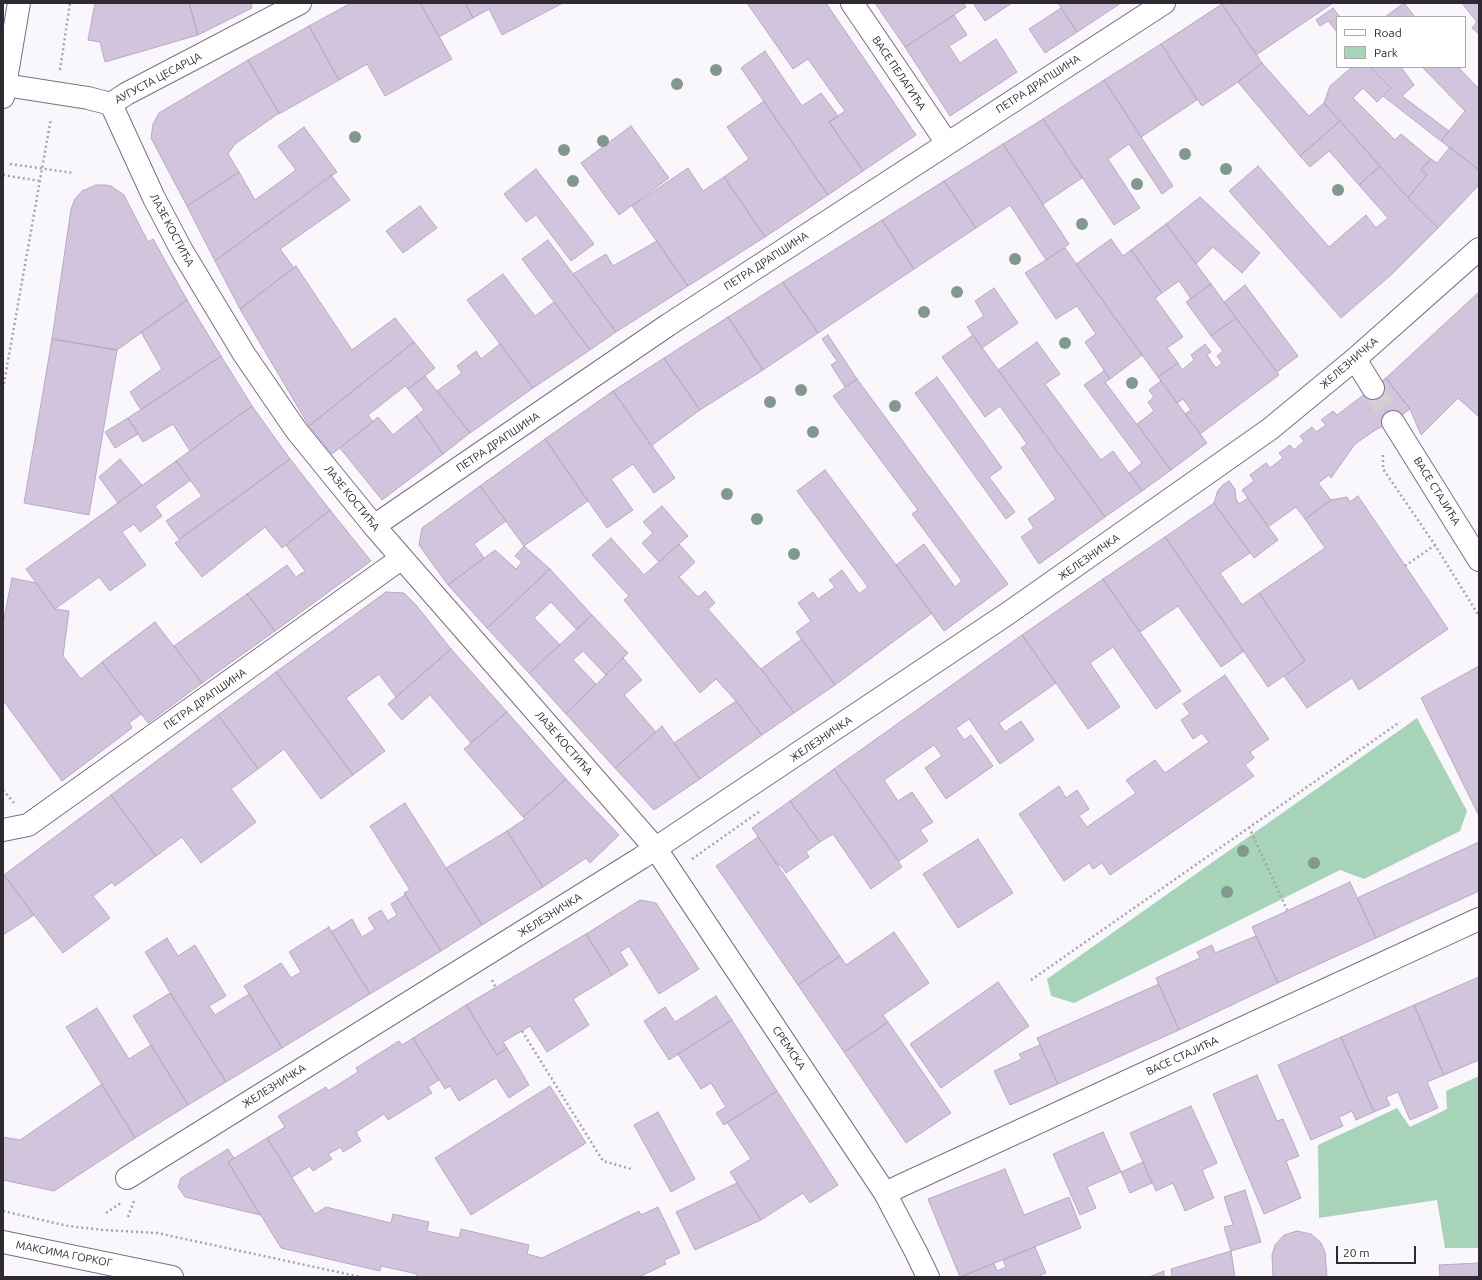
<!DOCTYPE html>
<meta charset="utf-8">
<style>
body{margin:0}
#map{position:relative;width:1482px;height:1280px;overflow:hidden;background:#faf7fc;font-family:Ubuntu,sans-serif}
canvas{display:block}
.frame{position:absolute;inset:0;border:4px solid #2f2933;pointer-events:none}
.legend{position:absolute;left:1336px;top:16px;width:130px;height:52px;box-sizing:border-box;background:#fff;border:1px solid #aca9ad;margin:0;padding:5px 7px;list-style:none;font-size:12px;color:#2f2933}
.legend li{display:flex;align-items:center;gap:8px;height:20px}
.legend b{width:20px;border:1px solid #aca9ad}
.scale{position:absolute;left:1336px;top:1246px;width:80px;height:18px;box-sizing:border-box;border:2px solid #2f2933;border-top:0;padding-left:5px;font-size:12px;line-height:14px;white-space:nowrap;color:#2f2933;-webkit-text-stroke:3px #fff;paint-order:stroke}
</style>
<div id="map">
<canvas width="1482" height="1280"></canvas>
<div class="frame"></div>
<ul class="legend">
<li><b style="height:5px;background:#fff"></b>Road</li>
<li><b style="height:11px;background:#a7d3b9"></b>Park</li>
</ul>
<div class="scale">20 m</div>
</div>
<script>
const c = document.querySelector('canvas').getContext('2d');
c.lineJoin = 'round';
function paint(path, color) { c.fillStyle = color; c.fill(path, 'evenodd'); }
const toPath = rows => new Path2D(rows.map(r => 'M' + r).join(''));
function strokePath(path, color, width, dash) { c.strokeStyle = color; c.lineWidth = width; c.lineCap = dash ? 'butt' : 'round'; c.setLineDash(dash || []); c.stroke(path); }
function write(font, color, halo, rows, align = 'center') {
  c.font = font + ' Ubuntu,sans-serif'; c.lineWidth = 4; c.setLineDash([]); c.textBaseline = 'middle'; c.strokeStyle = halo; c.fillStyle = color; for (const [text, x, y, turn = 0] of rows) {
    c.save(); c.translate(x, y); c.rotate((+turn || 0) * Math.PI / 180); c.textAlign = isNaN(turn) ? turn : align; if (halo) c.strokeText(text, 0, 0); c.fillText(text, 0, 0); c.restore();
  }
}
paint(toPath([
 [1417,718,1467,811,1460,831,1364,879,1340,870,1074,1003,1051,996,1047,979],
 [1479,1076,1479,1248,1445,1248,1437,1200,1319,1218,1318,1145,1397,1108,1410,1127,1447,1109,1446,1091]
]), '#a7d3b9');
const building = toPath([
 [95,3,189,3,198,35,105,62,100,42,88,40,95,3],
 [189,3,251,3,252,8,198,35,189,3],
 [351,3,420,3,452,59,385,96,367,64,339,80,309,26,351,3],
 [420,3,465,3,473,18,439,37,420,3],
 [465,3,563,3,502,35,489,9,473,18,465,3],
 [747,3,826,3,916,135,863,171,829,122,845,111,808,59,793,69,747,3],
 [875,3,963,3,966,7,905,47,875,3],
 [973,3,1012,3,985,21,973,3],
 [1058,3,1121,3,1077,32,1058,3],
 [1223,3,1333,3,1256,55,1222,4,1223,3],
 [1404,3,1415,17,1385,17,1404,3],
 [1462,3,1479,3,1479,19,1477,22,1462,3],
 [1222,4,1262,63,1238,82,1202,106,1161,44,1222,4],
 [1061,8,1077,32,1045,53,1029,29,1061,8],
 [1333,8,1340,17,1337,17,1337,32,1328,21,1320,26,1316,20,1333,8],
 [954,15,967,35,949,46,960,63,996,39,1017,72,950,116,905,47,954,15],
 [1479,19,1479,34,1472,28,1479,19],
 [309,26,339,80,279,114,248,60,309,26],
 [1161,44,1197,100,1141,137,1104,80,1161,44],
 [765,51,802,106,821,93,838,116,829,122,863,171,828,195,741,68,765,51],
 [248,60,279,113,235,144,228,154,239,172,187,206,151,138,153,124,159,113,248,60],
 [1262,63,1309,116,1324,103,1340,121,1300,156,1238,82,1262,63],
 [1352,67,1370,67,1391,88,1377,102,1363,88,1353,98,1395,140,1401,134,1431,159,1421,170,1427,174,1408,198,1324,103,1330,86,1352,67],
 [1370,67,1401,67,1414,85,1402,96,1449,131,1441,141,1383,96,1391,88,1370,67],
 [1422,67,1458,67,1479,89,1479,170,1441,141,1465,111,1422,67],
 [1104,80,1173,186,1162,194,1129,144,1108,159,1140,208,1114,225,1043,119,1104,80],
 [764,101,828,195,765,237,724,177,749,159,727,127,764,101],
 [1043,119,1082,178,1043,204,1003,144,1043,119],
 [1340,121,1380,166,1359,185,1329,151,1310,167,1300,156,1340,121],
 [631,126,669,178,619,215,581,163,631,126],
 [304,127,337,172,215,261,187,206,239,172,255,200,296,170,278,146,304,127],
 [1003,144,1069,244,1046,260,1010,205,976,228,944,181,1003,144],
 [1450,147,1479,170,1479,185,1438,228,1408,198,1427,174,1421,170,1431,159,1437,163,1450,147],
 [1258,166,1329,247,1366,215,1376,228,1388,218,1359,185,1380,166,1408,198,1438,228,1391,275,1341,318,1229,191,1258,166],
 [688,168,703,191,724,177,765,237,688,286,632,206,688,168],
 [536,169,594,244,571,261,536,215,526,222,504,194,536,169],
 [331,175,350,200,280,249,294,268,240,309,215,261,331,175],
 [944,181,976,228,914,269,882,220,944,181],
 [96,185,106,185,111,186,124,195,148,242,153,239,187,300,117,350,52,339,71,209,75,199,82,191,96,185],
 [1200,197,1260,253,1242,273,1213,247,1196,264,1166,224,1200,197],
 [420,206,437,228,403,253,386,231,420,206],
 [882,220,914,269,818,333,783,282,882,220],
 [1166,224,1211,284,1191,299,1179,281,1162,293,1131,250,1166,224],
 [1111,239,1123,256,1131,250,1162,293,1155,298,1183,337,1167,348,1178,363,1158,377,1076,264,1111,239],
 [548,240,616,332,590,350,522,259,548,240],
 [657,241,688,286,616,332,573,274,606,254,613,266,657,241],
 [1065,248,1142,355,1110,379,1085,342,1096,334,1077,306,1056,319,1025,273,1065,248],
 [296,266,352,350,395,318,414,342,309,426,240,309,296,266],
 [503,274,535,316,554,302,590,350,533,388,467,300,503,274],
 [783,282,818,333,763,370,728,317,783,282],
 [1211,284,1236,318,1211,336,1186,302,1211,284],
 [1245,285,1298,356,1277,372,1224,302,1245,285],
 [994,288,1018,323,982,348,967,327,984,316,975,301,994,288],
 [1479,292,1479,417,1458,398,1421,435,1410,409,1386,378,1479,292],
 [187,300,221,356,141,410,130,392,162,369,141,332,187,300],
 [728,317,763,370,700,410,664,358,728,317],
 [1236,318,1279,375,1200,434,1185,414,1191,410,1183,399,1177,403,1158,377,1178,363,1182,370,1194,360,1191,355,1205,344,1211,352,1207,355,1216,368,1222,363,1217,356,1223,351,1211,336,1236,318],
 [828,335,857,379,845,387,831,365,837,361,822,339,828,335],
 [973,335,1105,517,1039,564,1021,537,1034,528,1028,519,1056,499,1021,448,1027,444,1000,406,985,417,942,357,973,335],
 [52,339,117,350,89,515,24,503,52,339],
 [414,342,435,368,408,389,405,386,368,415,373,422,332,454,309,426,414,342],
 [1037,342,1060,374,1045,384,1101,460,1113,451,1142,491,1105,517,998,370,1037,342],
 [500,344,533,388,470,433,437,391,462,373,457,366,476,351,481,359,500,344],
 [221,356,252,406,190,451,173,424,143,442,128,418,221,356],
 [664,358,700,410,651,446,613,391,664,358],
 [1104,371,1110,379,1105,382,1171,470,1142,491,1129,473,1142,463,1084,385,1104,371],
 [425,376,470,433,443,454,416,416,424,410,408,389,425,376],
 [937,377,1002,468,989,477,1015,512,1006,519,915,393,937,377],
 [1386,378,1410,409,1393,422,1377,429,1355,444,1331,478,1329,475,1318,483,1331,500,1305,519,1296,507,1268,527,1242,490,1254,481,1250,475,1266,463,1270,468,1283,458,1279,453,1290,445,1294,450,1304,441,1300,436,1312,427,1316,432,1326,425,1321,420,1333,411,1337,415,1386,378],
 [857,379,1008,584,944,631,896,565,924,544,955,587,962,581,912,514,918,510,833,396,857,379],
 [1161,381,1207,443,1171,470,1137,424,1154,411,1148,402,1154,397,1149,390,1161,381],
 [613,391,675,478,654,493,633,464,611,479,633,510,607,528,545,439,613,391],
 [252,406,290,459,179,539,166,521,202,496,176,461,252,406],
 [416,416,443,454,382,500,340,448,378,417,393,435,416,416],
 [128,418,138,434,115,448,105,432,128,418],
 [545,439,588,501,524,546,480,486,545,439],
 [120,459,142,485,118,503,99,477,120,459],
 [290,459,330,510,282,548,265,527,202,577,175,543,290,459],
 [176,461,191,480,155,506,162,516,140,532,134,524,122,532,146,565,110,591,99,577,55,609,26,569,176,461],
 [825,470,932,613,835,685,796,632,811,621,798,603,813,592,818,599,835,587,829,580,842,570,859,594,868,587,797,491,825,470],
 [1229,481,1235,489,1236,499,1239,504,1248,498,1278,540,1254,558,1214,503,1218,490,1223,485,1229,481],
 [480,486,506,521,474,544,484,558,448,585,419,545,422,528,480,486],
 [1358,496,1448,629,1359,690,1352,678,1307,708,1284,676,1305,661,1259,593,1325,548,1305,519,1331,500,1347,497,1350,502,1358,496],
 [1214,503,1250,553,1220,573,1242,605,1259,593,1305,661,1268,687,1165,537,1214,503],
 [662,506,688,536,659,562,642,543,653,533,643,522,662,506],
 [330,510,371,561,275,631,247,594,287,565,296,577,305,571,286,545,330,510],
 [1165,537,1244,651,1221,667,1178,606,1140,632,1103,579,1165,537],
 [611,538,644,575,679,544,695,562,679,577,698,597,705,591,715,603,708,609,761,669,794,713,762,735,736,701,716,679,700,693,624,600,629,596,592,555,611,538],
 [524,546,550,569,487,628,448,585,495,550,516,569,522,562,515,556,524,546],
 [550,569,592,615,577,630,551,602,534,618,560,645,529,673,487,628,550,569],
 [12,578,36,583,55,609,69,611,63,656,81,679,102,662,141,714,129,723,132,728,62,781,3,700,3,624,12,578],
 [1103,579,1181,691,1156,709,1113,647,1090,663,1120,707,1088,729,1022,635,1103,579],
 [386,592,404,593,416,605,451,649,396,697,379,674,346,698,385,751,353,775,276,672,386,592],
 [247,594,275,631,202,683,174,646,247,594],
 [592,615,628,653,606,675,583,651,573,660,596,684,566,714,529,673,592,615],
 [155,622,202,683,148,723,102,662,155,622],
 [1022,635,1056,683,999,723,1005,732,1021,721,1034,740,1000,764,969,719,956,728,964,740,971,735,993,766,946,799,925,768,942,756,934,745,884,780,898,801,912,792,933,822,920,830,928,841,899,861,834,769,1022,635],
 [802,639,835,685,794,713,761,669,802,639],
 [451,649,507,712,471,743,430,695,402,720,388,704,451,649],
 [623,658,642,680,624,695,656,732,615,768,566,714,623,658],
 [1479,666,1479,816,1421,698,1479,666],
 [276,672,353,775,321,799,284,749,258,769,218,715,276,672],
 [1225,675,1269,739,1250,752,1254,758,1245,765,1254,776,1110,875,1102,863,1093,869,1089,863,1064,881,1019,814,1059,786,1066,798,1077,790,1089,809,1079,816,1087,827,1136,793,1126,780,1155,760,1165,773,1209,742,1202,733,1193,739,1181,720,1190,714,1183,704,1225,675],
 [736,701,762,735,700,779,674,743,736,701],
 [507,712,566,779,523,817,464,749,507,712],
 [218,715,258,769,231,789,256,822,201,863,182,837,156,856,111,795,218,715],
 [662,726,700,779,654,810,615,768,662,726],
 [834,769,902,867,871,889,833,834,820,842,790,801,834,769],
 [566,779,619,835,590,863,586,858,543,887,507,831,525,819,523,817,566,779],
 [111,795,156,856,115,886,112,882,93,896,110,918,63,953,4,875,111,795],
 [790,801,820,842,806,852,809,857,786,873,782,867,777,864,752,828,790,801],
 [405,803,482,925,441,951,404,893,410,890,370,826,405,803],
 [507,831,543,887,482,925,446,868,507,831],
 [758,837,840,956,798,985,716,866,758,837],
 [978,839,1013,893,958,928,923,874,978,839],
 [1479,842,1479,891,1376,938,1357,898,1479,842],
 [3,875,4,875,34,915,3,935,3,875],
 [1350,882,1376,938,1278,983,1252,927,1350,882],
 [405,895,441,951,370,994,331,932,352,919,362,937,375,929,368,918,381,910,388,921,397,915,391,904,405,895],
 [640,900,656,903,699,969,659,994,629,946,620,952,628,965,612,975,586,934,640,900],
 [329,927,370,994,282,1048,244,986,281,963,291,978,301,972,289,952,329,927],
 [894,932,929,983,883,1015,888,1022,844,1052,798,985,840,956,846,965,894,932],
 [586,934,612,975,573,999,589,1025,547,1052,530,1026,503,1042,507,1048,497,1055,466,1005,586,934],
 [1256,936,1278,983,1179,1030,1156,978,1200,958,1197,952,1212,945,1215,953,1256,936],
 [167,938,178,956,195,945,226,996,209,1006,215,1015,249,994,282,1048,226,1082,145,952,167,938],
 [1479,977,1479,1060,1444,1075,1414,1005,1479,977],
 [998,982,1029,1026,941,1088,910,1044,998,982],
 [1159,984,1179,1030,1058,1084,1037,1038,1159,984],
 [170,993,226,1082,188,1105,133,1016,170,993],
 [716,996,732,1020,669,1060,644,1021,665,1007,675,1022,716,996],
 [466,1005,497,1055,507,1048,529,1085,509,1098,496,1078,459,1101,450,1086,445,1089,413,1038,466,1005],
 [1414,1005,1444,1075,1427,1082,1438,1108,1410,1120,1398,1092,1386,1097,1390,1105,1374,1112,1341,1037,1414,1005],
 [97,1008,129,1059,151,1045,188,1105,135,1138,66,1027,97,1008],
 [732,1020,777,1091,724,1125,716,1113,726,1107,711,1083,701,1089,678,1054,732,1020],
 [888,1022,951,1113,906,1143,844,1052,888,1022],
 [1341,1037,1374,1112,1356,1120,1352,1111,1339,1117,1343,1126,1311,1140,1278,1065,1341,1037],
 [413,1038,439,1080,428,1087,432,1093,388,1120,384,1114,356,1132,361,1141,343,1152,341,1147,328,1154,332,1159,313,1171,310,1166,292,1177,267,1138,285,1127,278,1116,326,1087,328,1091,358,1072,356,1068,399,1041,402,1045,413,1038],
 [1040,1045,1058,1084,1010,1105,994,1071,1022,1059,1019,1054,1040,1045],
 [1257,1075,1277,1121,1283,1119,1299,1156,1286,1161,1301,1198,1264,1214,1213,1094,1257,1075],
 [102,1084,135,1138,54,1191,3,1180,3,1137,20,1140,102,1084],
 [550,1086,586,1143,471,1215,435,1158,550,1086],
 [777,1091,838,1185,810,1203,803,1193,761,1220,730,1172,751,1159,727,1122,777,1091],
 [1191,1106,1217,1163,1202,1170,1214,1198,1185,1211,1173,1183,1156,1191,1130,1133,1191,1106],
 [658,1112,695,1179,671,1192,634,1125,658,1112],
 [1103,1132,1121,1172,1087,1187,1096,1208,1080,1215,1053,1154,1103,1132],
 [267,1138,315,1214,326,1207,391,1223,393,1214,429,1222,427,1231,459,1238,461,1229,529,1245,527,1254,542,1258,639,1211,641,1215,658,1207,680,1253,664,1260,666,1264,639,1277,416,1277,417,1274,381,1266,380,1271,281,1248,228,1162,267,1138],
 [228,1149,234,1158,228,1162,260,1215,185,1197,178,1187,181,1178,228,1149],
 [1143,1162,1152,1183,1130,1193,1121,1172,1143,1162],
 [1005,1169,1024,1215,1069,1197,1081,1228,960,1277,928,1199,1005,1169],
 [737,1183,761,1220,695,1250,676,1212,737,1183],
 [1245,1190,1261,1242,1231,1251,1224,1227,1233,1225,1224,1197,1245,1190],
 [1297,1231,1311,1234,1321,1243,1325,1252,1327,1277,1273,1277,1272,1255,1275,1245,1284,1235,1297,1231],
 [1035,1247,1046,1273,1037,1277,961,1277,994,1263,997,1271,1006,1267,1003,1260,1035,1247],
 [1231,1251,1235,1277,1172,1277,1171,1269,1231,1251],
 [1479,1263,1479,1277,1440,1277,1439,1265,1479,1263],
 [1164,1271,1164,1277,1149,1277,1164,1271]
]);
paint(building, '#d3c4de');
strokePath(building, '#b8a9c3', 1);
strokePath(toPath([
 [1373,388,1393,422]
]), '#d1ced4', 22, [22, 11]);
const minor = toPath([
 [852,3,947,143],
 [5,85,88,98,111,104,126,94,300,3],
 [111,104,154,198,182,251,244,354,296,430,374,526,656,849,885,1193,916,1252,928,1277],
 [1355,359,1373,388],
 [1393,422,1479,560],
 [374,526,668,325,1164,3],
 [3,830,28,825,402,558],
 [127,1178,641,858,1007,614,1270,429,1355,359,1479,249],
 [885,1193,1479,919],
 [3,1242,172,1277]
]);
const major = toPath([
 [3,97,19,3]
]);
strokePath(minor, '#7c6e86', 24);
strokePath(major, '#7c6e86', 24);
strokePath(toPath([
 [60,70,70,3],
 [10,164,74,173],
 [3,175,40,181],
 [3,389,51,118],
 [1383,455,1383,469,1435,545,1479,616],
 [1405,566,1435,545],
 [3,790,14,803],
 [1249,827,1287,910],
 [692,859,760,811],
 [492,980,496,988],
 [1031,980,1400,722],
 [522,1031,603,1161,631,1169],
 [3,1211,68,1226,104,1230,157,1233,361,1277],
 [106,1213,121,1203],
 [128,1217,134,1201]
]), '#a7a3aa', 2.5, [2, 3]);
strokePath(minor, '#fff', 22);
strokePath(major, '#fff', 22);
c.fillStyle = '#80988d';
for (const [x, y] of [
 [716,70],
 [677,84],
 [355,137],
 [603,141],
 [564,150],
 [1185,154],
 [1226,169],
 [573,181],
 [1137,184],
 [1338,190],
 [1082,224],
 [1015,259],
 [957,292],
 [924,312],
 [1065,343],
 [1132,383],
 [801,390],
 [770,402],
 [895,406],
 [813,432],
 [727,494],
 [757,519],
 [794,554],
 [1243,851],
 [1314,863],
 [1227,892]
]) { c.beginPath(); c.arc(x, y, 6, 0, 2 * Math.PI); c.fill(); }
write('11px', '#2f2933', '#fff', [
 ["ВАСЕ ПЕЛАГИЋА",899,73,56],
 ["АУГУСТА ЦЕСАРЦА",158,78,-28],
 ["ПЕТРА ДРАПШИНА",1038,84,-33],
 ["ЛАЗЕ КОСТИЋА",172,230,62],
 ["ПЕТРА ДРАПШИНА",766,261,-33],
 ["ЖЕЛЕЗНИЧКА",1349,363,-41],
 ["ПЕТРА ДРАПШИНА",498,442,-34],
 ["ВАСЕ СТАЈИЋА",1437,491,58],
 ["ЛАЗЕ КОСТИЋА",352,498,51],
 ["ЖЕЛЕЗНИЧКА",1089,557,-35],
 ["ПЕТРА ДРАПШИНА",205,699,-35],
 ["ЖЕЛЕЗНИЧКА",821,739,-34],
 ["ЛАЗЕ КОСТИЋА",564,743,49],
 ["ЖЕЛЕЗНИЧКА",550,915,-32],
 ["СРЕМСКА",789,1048,56],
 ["ВАСЕ СТАЈИЋА",1182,1056,-25],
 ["ЖЕЛЕЗНИЧКА",274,1086,-32],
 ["МАКСИМА ГОРКОГ",64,1254,11]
]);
</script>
